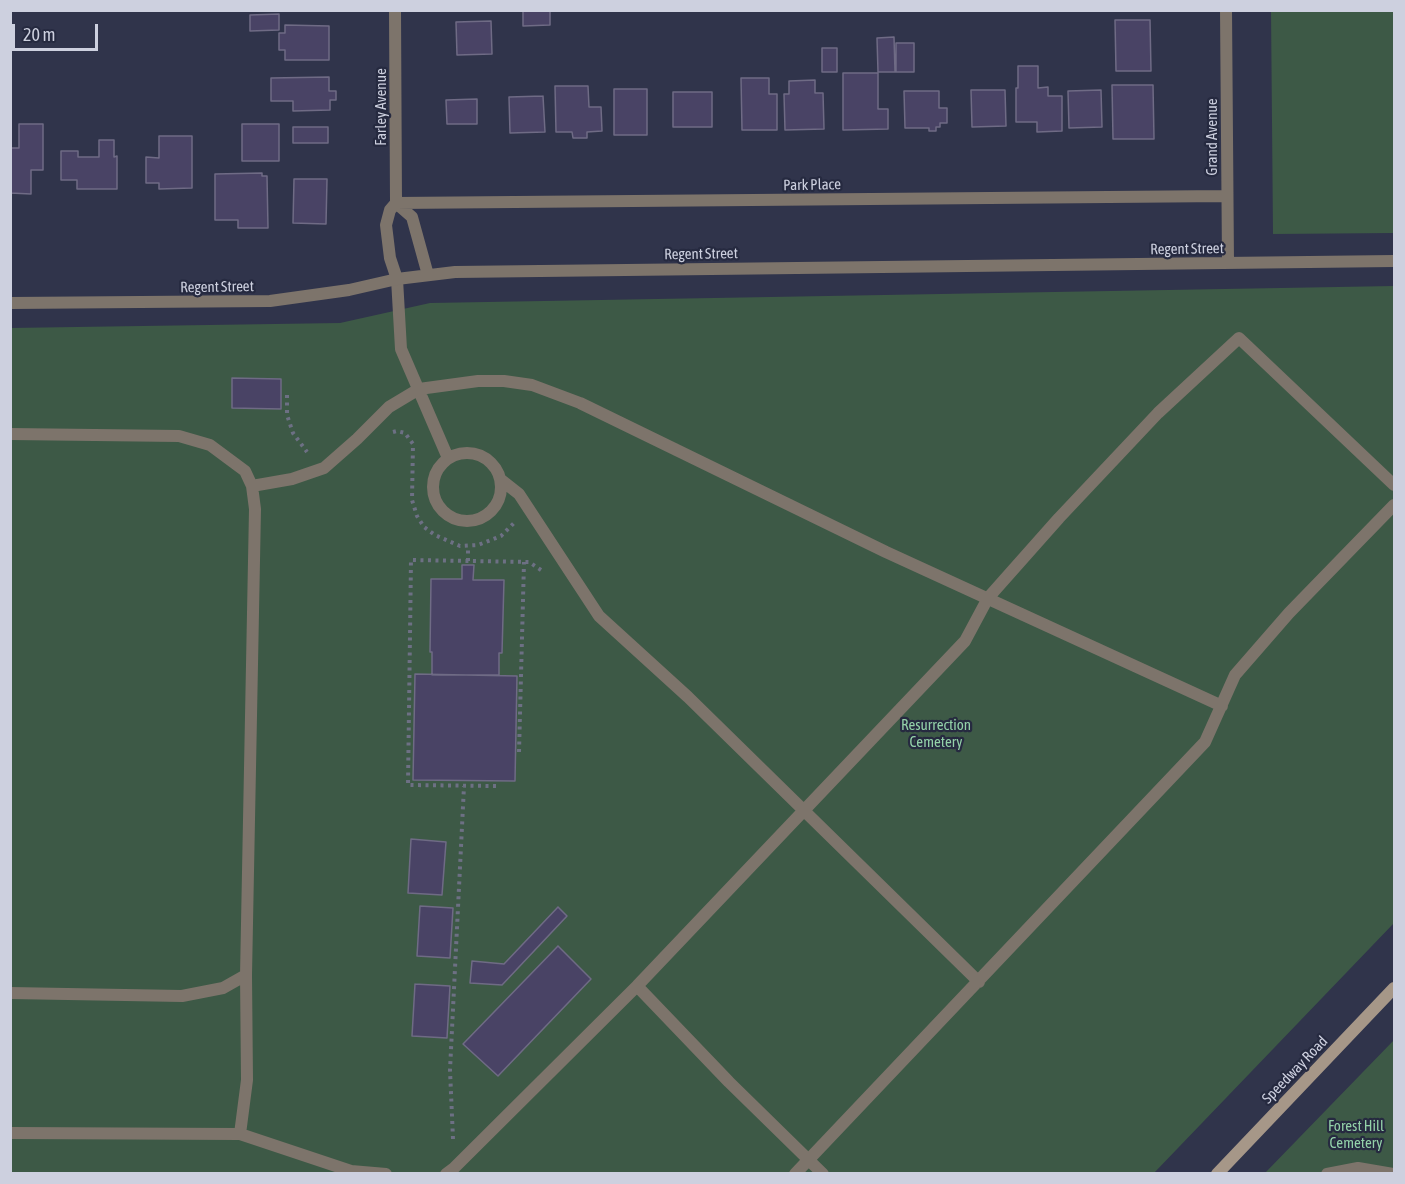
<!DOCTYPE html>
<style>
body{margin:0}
#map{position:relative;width:1405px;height:1184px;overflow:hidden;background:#30344b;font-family:"Asap Condensed",sans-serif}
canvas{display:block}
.frame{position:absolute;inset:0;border:12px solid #cdd0df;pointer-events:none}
.scale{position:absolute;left:12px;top:24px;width:86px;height:27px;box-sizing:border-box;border:3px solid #cdd0df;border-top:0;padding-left:8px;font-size:18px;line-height:21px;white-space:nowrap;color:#cdd0df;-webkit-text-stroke:4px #262a40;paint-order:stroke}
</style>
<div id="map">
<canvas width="1405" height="1184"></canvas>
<div class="frame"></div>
<div class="scale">20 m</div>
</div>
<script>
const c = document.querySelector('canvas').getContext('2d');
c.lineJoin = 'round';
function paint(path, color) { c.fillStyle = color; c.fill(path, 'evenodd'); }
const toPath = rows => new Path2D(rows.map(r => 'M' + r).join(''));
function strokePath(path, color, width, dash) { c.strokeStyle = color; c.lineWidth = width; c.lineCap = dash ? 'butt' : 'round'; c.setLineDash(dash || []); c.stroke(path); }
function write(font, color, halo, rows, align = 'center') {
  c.font = font + ' "Asap Condensed",sans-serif'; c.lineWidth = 4.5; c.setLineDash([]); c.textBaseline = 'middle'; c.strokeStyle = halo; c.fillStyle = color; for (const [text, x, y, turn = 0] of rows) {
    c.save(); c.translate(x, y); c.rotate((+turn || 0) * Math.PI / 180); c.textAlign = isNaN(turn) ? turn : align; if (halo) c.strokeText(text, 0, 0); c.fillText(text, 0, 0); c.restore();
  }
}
paint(toPath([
 [1271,11,1394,11,1394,233,1273,234],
 [1394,286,1394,923,1154,1173,11,1173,10,328,340,323,430,303],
 [1394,1040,1394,1173,1265,1173]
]), '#3d5946');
const building = toPath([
 [523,10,550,10,550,25,523,26,523,10],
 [279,14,279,30,250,31,250,15,279,14],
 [1115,20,1150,20,1151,71,1116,71,1115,20],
 [491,21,492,54,457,55,456,22,491,21],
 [285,25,329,26,329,60,285,60,285,50,279,50,279,33,285,33,285,25],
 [894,37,895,72,878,72,877,38,894,37],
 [896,43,914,43,914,72,896,72,896,43],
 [822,48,837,48,837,72,822,72,822,48],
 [1018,66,1038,66,1038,88,1048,87,1048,96,1062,96,1062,131,1037,132,1037,122,1016,122,1016,88,1018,88,1018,66],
 [843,73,878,73,878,109,888,109,888,129,843,130,843,73],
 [329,77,329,91,336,91,336,100,330,100,330,110,293,111,293,101,271,101,271,78,329,77],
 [741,78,769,78,769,94,777,94,777,130,742,130,741,78],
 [815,80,815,93,823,93,824,129,785,130,784,94,789,94,789,81,815,80],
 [1112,85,1153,85,1154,139,1113,139,1112,85],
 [555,86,588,86,589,107,601,107,602,131,587,132,587,138,573,138,572,132,556,132,555,86],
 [614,89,647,89,647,135,614,135,614,89],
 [971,90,1005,90,1006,126,972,127,971,90],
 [1101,90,1102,127,1069,128,1068,91,1101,90],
 [904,91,939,91,939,108,947,108,947,123,940,123,940,127,936,127,936,131,929,131,929,128,905,128,904,91],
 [673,92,712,92,712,127,673,127,673,92],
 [543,96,545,132,510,133,509,97,543,96],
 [477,99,477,124,447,124,446,100,477,99],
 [19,124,43,124,43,170,31,170,31,194,10,193,10,148,19,148,19,124],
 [242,124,279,124,279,161,242,161,242,124],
 [293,127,328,127,328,143,293,143,293,127],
 [159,136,192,136,192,188,159,189,159,183,146,183,146,157,159,158,159,136],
 [99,140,114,140,114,157,117,156,117,189,77,189,77,180,61,180,61,151,78,151,78,157,99,157,99,140],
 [262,173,262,176,267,176,268,228,238,228,238,220,215,220,215,174,262,173],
 [294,179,327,179,326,224,293,223,294,179],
 [232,378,281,379,281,409,232,408,232,378],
 [462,565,474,565,473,580,504,580,502,653,499,653,499,675,432,675,432,652,430,652,431,579,462,579,462,565],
 [415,674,517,676,515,781,413,780,415,674],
 [411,839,446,842,442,895,408,893,411,839],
 [420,906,453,908,450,958,417,956,420,906],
 [558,907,567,916,502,985,470,983,472,961,504,964,558,907],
 [558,946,591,979,498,1076,463,1044,558,946],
 [415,984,450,986,447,1038,412,1036,415,984]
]);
paint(building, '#494365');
strokePath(building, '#6f6b85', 1.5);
strokePath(toPath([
 [287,395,287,415,293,433,307,452],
 [393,432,397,431,405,433,413,444,412,500,417,516,424,527,435,535,460,546,478,545,501,536,514,523],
 [468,561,468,546],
 [519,752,524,562],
 [496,786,408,785,411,560,529,562,544,572],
 [453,1139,450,1070,464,786]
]), '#6d7084', 4, [3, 4.5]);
strokePath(toPath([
 [397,279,401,349,448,458],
 [10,434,179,436,210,445,245,471,252,486,255,509,246,975,247,1080,240,1134,351,1171,386,1174],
 '433 487a34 34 0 1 1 68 0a34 34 0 1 1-68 0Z',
 [500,479,519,494,599,616,688,697,979,982],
 [252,486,292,479,324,468,357,439,389,407,419,389,478,381,504,381,532,385,580,403,886,552,1222,706],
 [637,986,729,1082,823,1174],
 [10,993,182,996,223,988,246,975],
 [10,1133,240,1134],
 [446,1174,454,1168,637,986,965,641,988,598,1059,518,1158,413,1239,338,1394,485],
 [795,1174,1205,742,1235,675,1289,613,1394,505],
 [1327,1174,1358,1168,1393,1174]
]), '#7d746b', 12);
strokePath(toPath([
 [395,10,396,203,390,210,386,225,390,258,397,279],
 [1226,10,1228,263],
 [396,203,1227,196],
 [396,203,412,217,428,275],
 [10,303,270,301,349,290,397,279,455,272,1394,261]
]), '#7d746b', 12);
strokePath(toPath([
 [1217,1174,1394,988]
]), '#a69788', 12);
write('15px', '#cdd0df', '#262a40', [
 ["Farley Avenue",381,107,-90],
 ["Grand Avenue",1212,137,-90],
 ["Park Place",812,185,-1],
 ["Regent Street",1187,249,-1],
 ["Regent Street",701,254,-1],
 ["Regent Street",217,287,-1],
 ["Speedway Road",1295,1070,-46]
]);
write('15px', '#93d1a8', '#262a40', [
 ["Resurrection",936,725],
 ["Cemetery",936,742],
 ["Forest Hill",1356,1126],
 ["Cemetery",1356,1143]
]);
</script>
